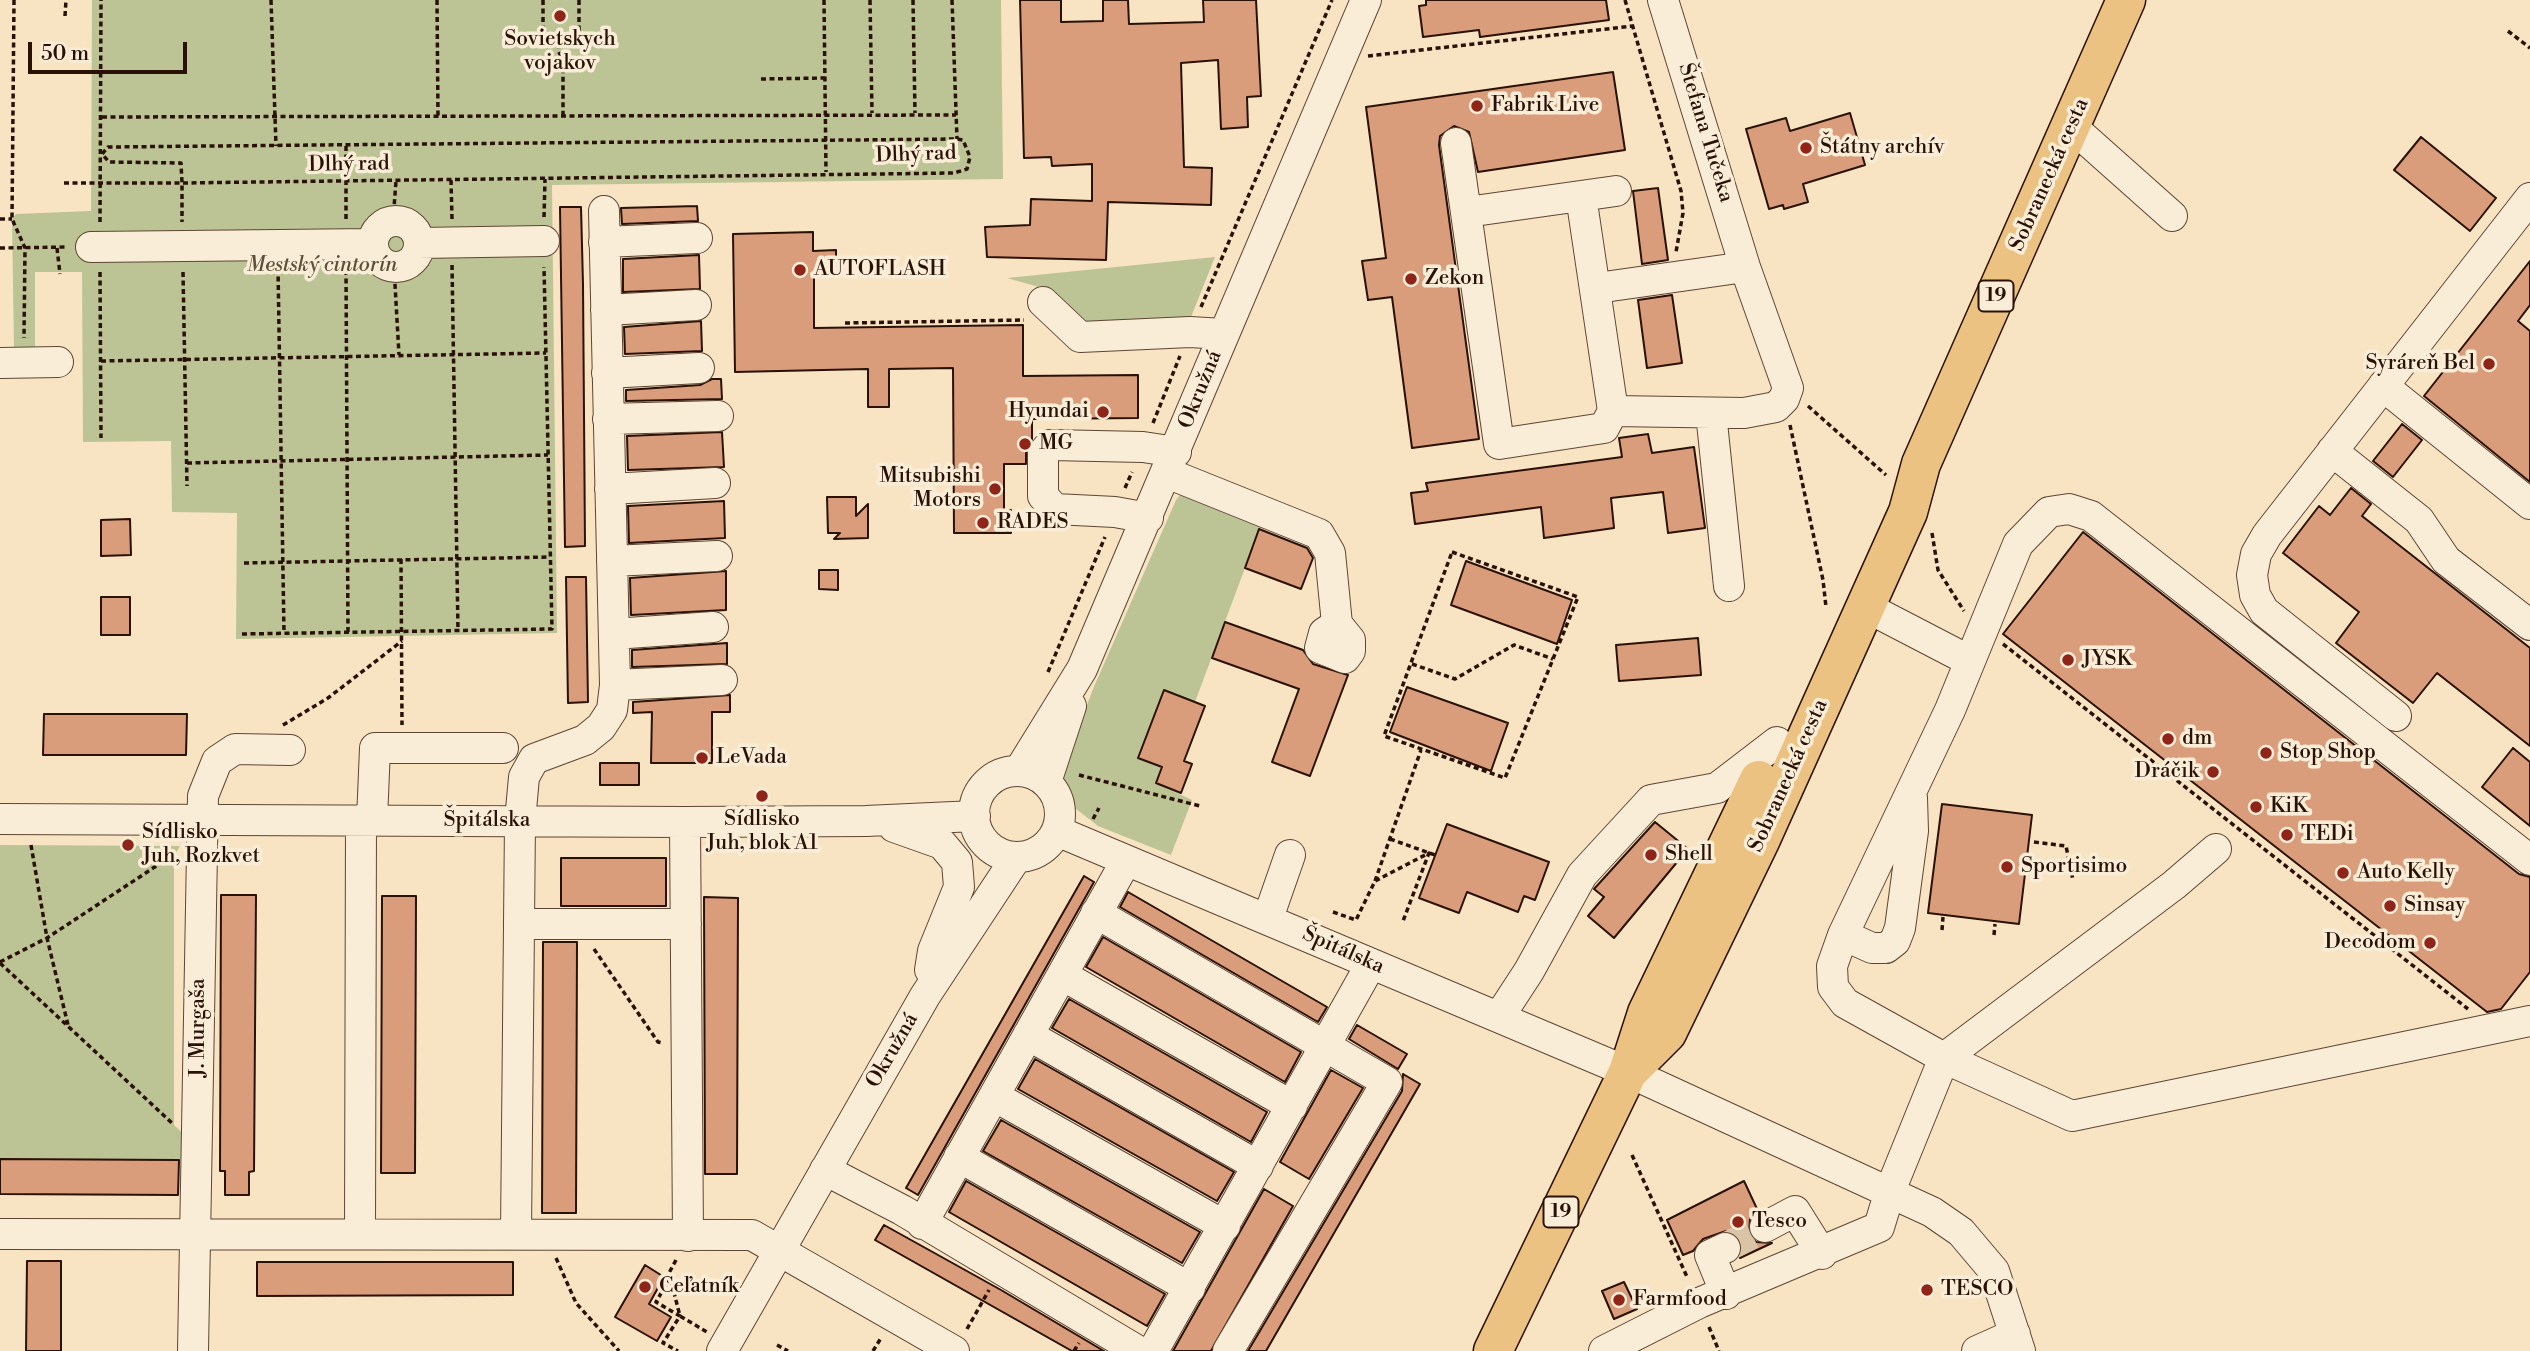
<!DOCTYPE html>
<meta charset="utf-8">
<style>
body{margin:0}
#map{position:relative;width:2530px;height:1351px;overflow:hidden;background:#f8e3c3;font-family:"Libre Bodoni",serif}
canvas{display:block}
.scale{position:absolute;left:28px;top:42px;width:159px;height:32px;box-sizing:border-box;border:4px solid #2a1105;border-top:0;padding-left:9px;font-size:21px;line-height:24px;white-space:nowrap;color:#2a1105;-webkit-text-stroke:5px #faedd8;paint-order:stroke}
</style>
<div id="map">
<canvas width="2530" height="1351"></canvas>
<div class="scale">50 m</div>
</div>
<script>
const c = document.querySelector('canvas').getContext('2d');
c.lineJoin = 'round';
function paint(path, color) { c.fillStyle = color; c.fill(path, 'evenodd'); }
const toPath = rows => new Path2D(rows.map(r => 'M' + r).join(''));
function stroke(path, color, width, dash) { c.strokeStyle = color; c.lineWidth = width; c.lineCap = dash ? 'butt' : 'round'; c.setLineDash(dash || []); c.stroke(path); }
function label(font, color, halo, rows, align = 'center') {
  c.font = font + ' "Libre Bodoni",serif'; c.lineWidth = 7; c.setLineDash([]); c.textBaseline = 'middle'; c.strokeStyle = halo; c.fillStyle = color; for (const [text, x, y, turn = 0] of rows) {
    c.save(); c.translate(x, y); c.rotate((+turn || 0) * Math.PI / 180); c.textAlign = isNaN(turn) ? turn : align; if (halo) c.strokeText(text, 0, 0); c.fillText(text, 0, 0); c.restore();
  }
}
const green = toPath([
 [92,0,1001,0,1003,179,552,185,557,633,236,639,237,513,172,512,171,441,83,442,82,272,35,272,35,349,14,349,12,219,16,214,91,211],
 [1215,257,1189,322,1082,322,1073,316,1063,300,1046,289,1007,278],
 [1183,491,1261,525,1195,702,1164,690,1138,758,1162,767,1156,783,1192,800,1171,855,1098,826,1071,805,1061,774,1093,689,1176,500],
 [0,845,180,846,174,857,174,1125,198,1147,180,1160,0,1159]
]);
const building = toPath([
 [1020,0,1061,0,1061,22,1103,21,1103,0,1128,0,1129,24,1204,22,1203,0,1256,0,1261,96,1247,97,1248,127,1221,129,1218,60,1181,63,1184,167,1212,168,1211,205,1108,202,1106,260,987,257,985,227,1030,225,1031,199,1092,201,1092,164,1052,166,1051,157,1024,158,1020,0],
 [1426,0,1606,0,1609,20,1480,37,1479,30,1423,37,1419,6,1426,5,1426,0],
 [1613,72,1625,150,1478,172,1469,132,1454,126,1440,136,1439,145,1479,439,1412,448,1392,297,1368,300,1362,261,1386,258,1366,107,1613,72],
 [1850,113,1865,165,1803,184,1808,202,1784,209,1783,205,1769,209,1746,129,1786,118,1790,131,1850,113],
 [2421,137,2496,198,2470,231,2394,170,2421,137],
 [1658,188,1668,260,1642,264,1633,191,1658,188],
 [697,206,698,221,622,224,621,208,697,206],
 [560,207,581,207,583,284,585,546,565,547,560,207],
 [813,232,813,251,836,250,836,274,814,274,814,328,1023,325,1023,376,1138,375,1138,418,1032,419,1032,439,1026,452,1026,464,1004,464,1004,510,1011,510,1011,533,954,533,953,368,889,369,889,407,868,407,868,369,735,372,733,234,813,232],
 [699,255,700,289,623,292,623,259,699,255],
 [2530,261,2530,305,2518,321,2530,331,2530,482,2424,396,2530,261],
 [1672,295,1682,363,1647,368,1638,300,1672,295],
 [701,321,702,351,625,354,624,327,701,321],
 [712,379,721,379,722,399,626,401,626,390,700,385,712,379],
 [2402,424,2422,440,2393,477,2373,461,2402,424],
 [722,432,724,467,628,470,627,436,722,432],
 [1648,434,1652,453,1694,447,1705,528,1668,533,1663,492,1611,498,1614,528,1544,538,1541,507,1415,524,1411,493,1428,491,1426,483,1622,457,1619,438,1648,434],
 [2351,488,2371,504,2362,516,2530,648,2530,746,2437,673,2413,703,2336,643,2359,612,2283,553,2319,506,2330,515,2351,488],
 [827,497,856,497,856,516,868,504,868,538,834,539,840,533,828,533,827,497],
 [724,501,725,538,629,543,628,506,724,501],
 [130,519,131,555,101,556,101,520,130,519],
 [1259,529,1307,548,1313,558,1301,589,1245,568,1259,529],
 [2083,532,2519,874,2530,877,2530,972,2501,1009,2487,1012,2003,634,2083,532],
 [1466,561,1572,600,1557,644,1451,605,1466,561],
 [819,570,838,570,838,590,819,589,819,570],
 [726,571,726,610,631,615,630,578,726,571],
 [566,577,586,577,588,702,568,703,566,577],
 [101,597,130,597,130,635,101,635,101,597],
 [1225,622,1303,650,1313,664,1348,675,1310,776,1272,762,1299,689,1212,658,1225,622],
 [1698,638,1701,675,1619,681,1616,645,1698,638],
 [727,643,727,664,632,667,632,650,727,643],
 [1407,687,1508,723,1491,771,1390,732,1407,687],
 [1164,690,1205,706,1184,761,1192,764,1181,793,1156,783,1162,767,1138,758,1164,690],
 [730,695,730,712,712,712,712,763,651,763,652,712,633,713,633,702,730,695],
 [44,714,187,714,186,755,43,755,44,714],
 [2513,748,2530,762,2530,826,2482,787,2513,748],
 [600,763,639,763,639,785,600,785,600,763],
 [1942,804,2032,815,2019,924,1928,913,1942,804],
 [1655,822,1688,849,1614,938,1588,916,1604,897,1594,889,1655,822],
 [1447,824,1549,862,1535,900,1524,896,1518,912,1467,892,1459,913,1419,898,1447,824],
 [561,858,666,858,666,906,561,906,561,858],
 [1084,876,1094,882,918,1195,906,1188,1084,876],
 [1128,892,1327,1007,1318,1022,1120,907,1128,892],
 [221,895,256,895,254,1171,249,1172,249,1195,225,1195,225,1171,220,1171,221,895],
 [382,896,416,896,415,1173,381,1173,382,896],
 [704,897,738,898,737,1174,705,1174,704,897],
 [1103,937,1301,1052,1285,1082,1086,967,1103,937],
 [543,942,577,942,576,1213,542,1213,543,942],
 [1069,999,1267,1112,1251,1142,1052,1028,1069,999],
 [1357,1025,1407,1054,1398,1069,1349,1039,1357,1025],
 [1035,1059,1234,1172,1217,1201,1018,1089,1035,1059],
 [1331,1070,1363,1088,1309,1179,1280,1162,1331,1070],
 [1403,1074,1420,1084,1266,1351,1248,1351,1402,1091,1403,1074],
 [1001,1120,1200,1232,1182,1263,983,1151,1001,1120],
 [0,1159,179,1160,178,1195,0,1194,0,1159],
 [966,1181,1165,1294,1147,1326,949,1212,966,1181],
 [1744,1181,1758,1211,1750,1218,1749,1235,1756,1242,1772,1243,1740,1258,1740,1240,1726,1231,1703,1239,1693,1251,1683,1255,1667,1220,1744,1181],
 [1264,1189,1293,1206,1211,1351,1173,1351,1264,1189],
 [884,1225,1001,1290,1104,1351,1072,1351,875,1240,884,1225],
 [27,1261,61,1261,61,1351,26,1351,27,1261],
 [257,1262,513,1262,513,1295,257,1296,257,1262],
 [645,1265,664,1277,649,1304,671,1317,657,1341,615,1317,645,1265],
 [1624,1282,1637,1309,1614,1319,1602,1291,1624,1282]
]);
const minorTunnel = toPath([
 [1725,1248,1765,1227]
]);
const path = toPath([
 [14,0,12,219,25,248,24,338],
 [271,0,276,146],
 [437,0,438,116],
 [543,0,543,35,579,36,579,0],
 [824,0,826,172],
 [870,0,872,113],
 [913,0,915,113],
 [952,0,957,139],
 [1625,0,1681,191,1683,213,1676,252],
 [65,16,66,0],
 [2508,31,2530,48],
 [559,35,559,52,563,62,563,115],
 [1368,56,1633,26],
 [761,79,825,78],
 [102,117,956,115],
 [346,146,346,221],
 [451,180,452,219],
 [64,183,182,183,954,173,967,169,970,157,963,140,957,139,108,147,102,154,109,162,181,163,182,183,182,222],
 [544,217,545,179],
 [0,219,12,219],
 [393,221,396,181],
 [100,222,101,0],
 [0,248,68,247],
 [57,248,60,274],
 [452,265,458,631],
 [394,267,399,355],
 [278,268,284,633],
 [346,270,348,632],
 [100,272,101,438],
 [183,272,187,486],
 [1201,307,1332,0],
 [845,323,1024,320],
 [101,361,546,353],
 [1808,406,1886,475],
 [1153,423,1180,356],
 [1790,425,1823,580,1826,607],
 [187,463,548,455],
 [1125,488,1132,472],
 [1932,533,1938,570,1964,611],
 [1452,552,1578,597,1505,778,1384,736,1452,552],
 [401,559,402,725],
 [244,563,550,557],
 [242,634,552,629,544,267],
 [2003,644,2468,1009],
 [1412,664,1455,679,1514,645,1553,659],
 [1048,672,1105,537],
 [283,725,328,698,402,641],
 [1079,775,1200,806],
 [1093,819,1099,808],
 [1390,839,1435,855],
 [2034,842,2066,846,2073,880],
 [31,845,47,938,68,1025],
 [1375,881,1421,750],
 [1333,912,1356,920,1375,881,1429,853,1403,921],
 [1942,930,1943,917],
 [1994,935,1995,924],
 [594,949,658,1042,663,1043],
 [0,962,47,938,176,853],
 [0,963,173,1124],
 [1632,1155,1688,1279],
 [556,1258,576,1303,619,1351],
 [676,1260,669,1273,680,1316,707,1332],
 [670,1278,656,1302,680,1316,663,1343,678,1351],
 [1709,1327,1719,1351],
 [967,1329,989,1290],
 [777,1345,788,1351],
 [873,1351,881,1338],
 [1074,1351,1079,1343]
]);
const minor = toPath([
 [2072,127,2172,216],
 [1456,143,1499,444,1604,428,1613,411,1744,413,1776,407,1784,399,1788,388,1745,267,1663,0],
 [1581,196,1613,411],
 [1467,212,1616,191],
 '373 244a23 23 0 1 1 46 0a23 23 0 1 1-46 0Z',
 [604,242,697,238],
 [419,243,544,241],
 [91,247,373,244],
 [1597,288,1745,267],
 [1043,302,1080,337,1190,332,1224,334],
 [606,310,696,305],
 [0,363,58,362],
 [607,373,699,368],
 [2383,386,2530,504],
 [1711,413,1729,586],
 [608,419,718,416],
 [2332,451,2419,520,2446,560,2530,625],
 [1167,473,1319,534,1330,553,1337,624,1350,640,1350,651,1345,658,1320,648,1324,633,1337,624],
 [610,489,715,483],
 [1148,518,1115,512,1055,509,1043,496,1043,453,1050,445,1143,447,1176,452],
 [612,561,717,556],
 [1866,607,1970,661],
 [614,634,713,627],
 [615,685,722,680],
 [2396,716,2264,611,2255,595,2252,575,2256,554,2267,535,2530,198],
 [1019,771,1082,669,1366,0],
 '974 814a43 43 0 1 1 86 0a43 43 0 1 1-86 0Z',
 [1046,782,1071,706],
 [0,819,685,822,866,821,975,816],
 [372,820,375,748,503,748],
 [685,822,688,1236],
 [894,827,942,844,957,862,959,887,933,951,930,970],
 [1057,831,1628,1072,1932,1212,1961,1232,1994,1271,2020,1351],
 [2530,860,2091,516,2069,509,2049,512,2018,544,1950,710,1843,935,1832,966,1833,987,1845,1003,1944,1058,2072,1116,2530,1021],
 [1096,913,1387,1082,1228,1351],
 [1268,918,1290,855],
 [519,924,686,924],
 [1843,935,1872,948,1886,948,1895,941,1900,928,1913,831,1912,798],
 [1062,975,1292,1106],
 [1499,1017,1529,971,1582,875,1651,800,1717,788,1777,742],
 [1028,1035,1258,1166],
 [994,1096,1225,1226],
 [959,1157,1190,1288],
 [825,1170,902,1210,1138,1351],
 [922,1224,1126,861],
 [1765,1227,1795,1211,1822,1254],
 [516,1233,520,821,524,777,534,759,585,740,601,727,612,710,615,685,604,211],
 [0,1234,752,1235,954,1351],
 [360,1234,361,820],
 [1725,1248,1710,1255,1726,1294],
 [193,1351,203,796,217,761,235,749,290,750],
 [722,1351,925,996,1016,858],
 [1153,1351,1371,964],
 [1604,1351,1699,1303,1879,1227,1890,1191,1944,1058,2174,885,2216,849],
 [1977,1351,2015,1334]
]);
const major = toPath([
 [1628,1072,1667,1033,1760,841,1908,512,1921,464,2126,0],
 [1493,1351,1628,1072,1647,1013,1759,780]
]);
const markers = [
 [560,16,7,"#8f2418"],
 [1477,106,7,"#8f2418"],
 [1806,148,7,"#8f2418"],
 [800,270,7,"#8f2418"],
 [1411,279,7,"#8f2418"],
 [2489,364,7,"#8f2418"],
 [1103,412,7,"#8f2418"],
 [1025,444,7,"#8f2418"],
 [995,489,7,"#8f2418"],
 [983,523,7,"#8f2418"],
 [2068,660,7,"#8f2418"],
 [2168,739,7,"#8f2418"],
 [2266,753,7,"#8f2418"],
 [702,758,7,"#8f2418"],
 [2213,772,7,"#8f2418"],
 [762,796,7,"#8f2418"],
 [2256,807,7,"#8f2418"],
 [2287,835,7,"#8f2418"],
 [128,845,7,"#8f2418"],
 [1651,855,7,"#8f2418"],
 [2007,867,7,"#8f2418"],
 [2343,873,7,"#8f2418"],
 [2390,906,7,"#8f2418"],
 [2430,943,7,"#8f2418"],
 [1738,1222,7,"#8f2418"],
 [645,1287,7,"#8f2418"],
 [1927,1290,7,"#8f2418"],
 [1619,1300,7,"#8f2418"]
];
const shields = [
 [1996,296,35],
 [1561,1212,35]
];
const shieldNames = [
 ["19",1996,296],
 ["19",1561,1212]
];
const poiNames = [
 ["Sovietskych",560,40,"center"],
 ["vojakov",560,64,"center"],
 ["Fabrik Live",1491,106],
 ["Štátny archív",1820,148],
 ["AUTOFLASH",814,270],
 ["Zekon",1425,279],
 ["Syráreň Bel",2475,364,"right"],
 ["Hyundai",1089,412,"right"],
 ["MG",1039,444],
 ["Mitsubishi",981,477,"right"],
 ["Motors",981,501,"right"],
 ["RADES",997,523],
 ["JYSK",2082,660],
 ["dm",2182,739],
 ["Stop Shop",2280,753],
 ["LeVada",716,758],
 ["Dráčik",2199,772,"right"],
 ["KiK",2270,807],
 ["Sídlisko",762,820,"center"],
 ["Juh, blok A1",762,844,"center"],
 ["Sídlisko",142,833],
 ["Juh, Rozkvet",142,857],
 ["TEDi",2301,835],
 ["Shell",1665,855],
 ["Sportisimo",2021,867],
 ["Auto Kelly",2357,873],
 ["Sinsay",2404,906],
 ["Decodom",2416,943,"right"],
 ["Tesco",1752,1222],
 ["Ceľatník",659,1287],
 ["TESCO",1941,1290],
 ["Farmfood",1633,1300]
];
const streetNames = [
 ["Štefana Tučeka",1705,133,73],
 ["Dlhý rad",916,155,-2],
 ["Dlhý rad",349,165,-1],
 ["Sobranecká cesta",2050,175,-66],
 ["Okružná",1201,390,-68],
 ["Sobranecká cesta",1789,776,-66],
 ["Špitálska",487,821],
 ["Špitálska",1343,951,24],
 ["J. Murgaša",199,1028,-90],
 ["Okružná",893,1051,-60]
];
const parkNames = [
 ["Mestský cintorín",322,266]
];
paint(green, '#bcc495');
paint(building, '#da9d7b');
stroke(building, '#2a1105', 2);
stroke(minorTunnel, '#d9c4a6', 30, [30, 15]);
stroke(minor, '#5e4634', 32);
stroke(major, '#2a1105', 41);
stroke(path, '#2a1105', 3.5, [5, 3.5]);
stroke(minor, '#faedd8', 30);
stroke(major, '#ecc282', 38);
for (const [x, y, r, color] of markers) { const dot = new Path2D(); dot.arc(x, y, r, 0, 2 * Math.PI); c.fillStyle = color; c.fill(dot); stroke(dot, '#faedd8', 2.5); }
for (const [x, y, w] of shields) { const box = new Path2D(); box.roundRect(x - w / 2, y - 15.5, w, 31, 5); c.fillStyle = '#faedd8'; c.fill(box); stroke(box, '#2a1105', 2); }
label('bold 19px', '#2a1105', null, shieldNames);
label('21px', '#2a1105', '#faedd8', poiNames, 'left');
label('21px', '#2a1105', '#faedd8', streetNames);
label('italic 21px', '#5d5037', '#faedd8', parkNames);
</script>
